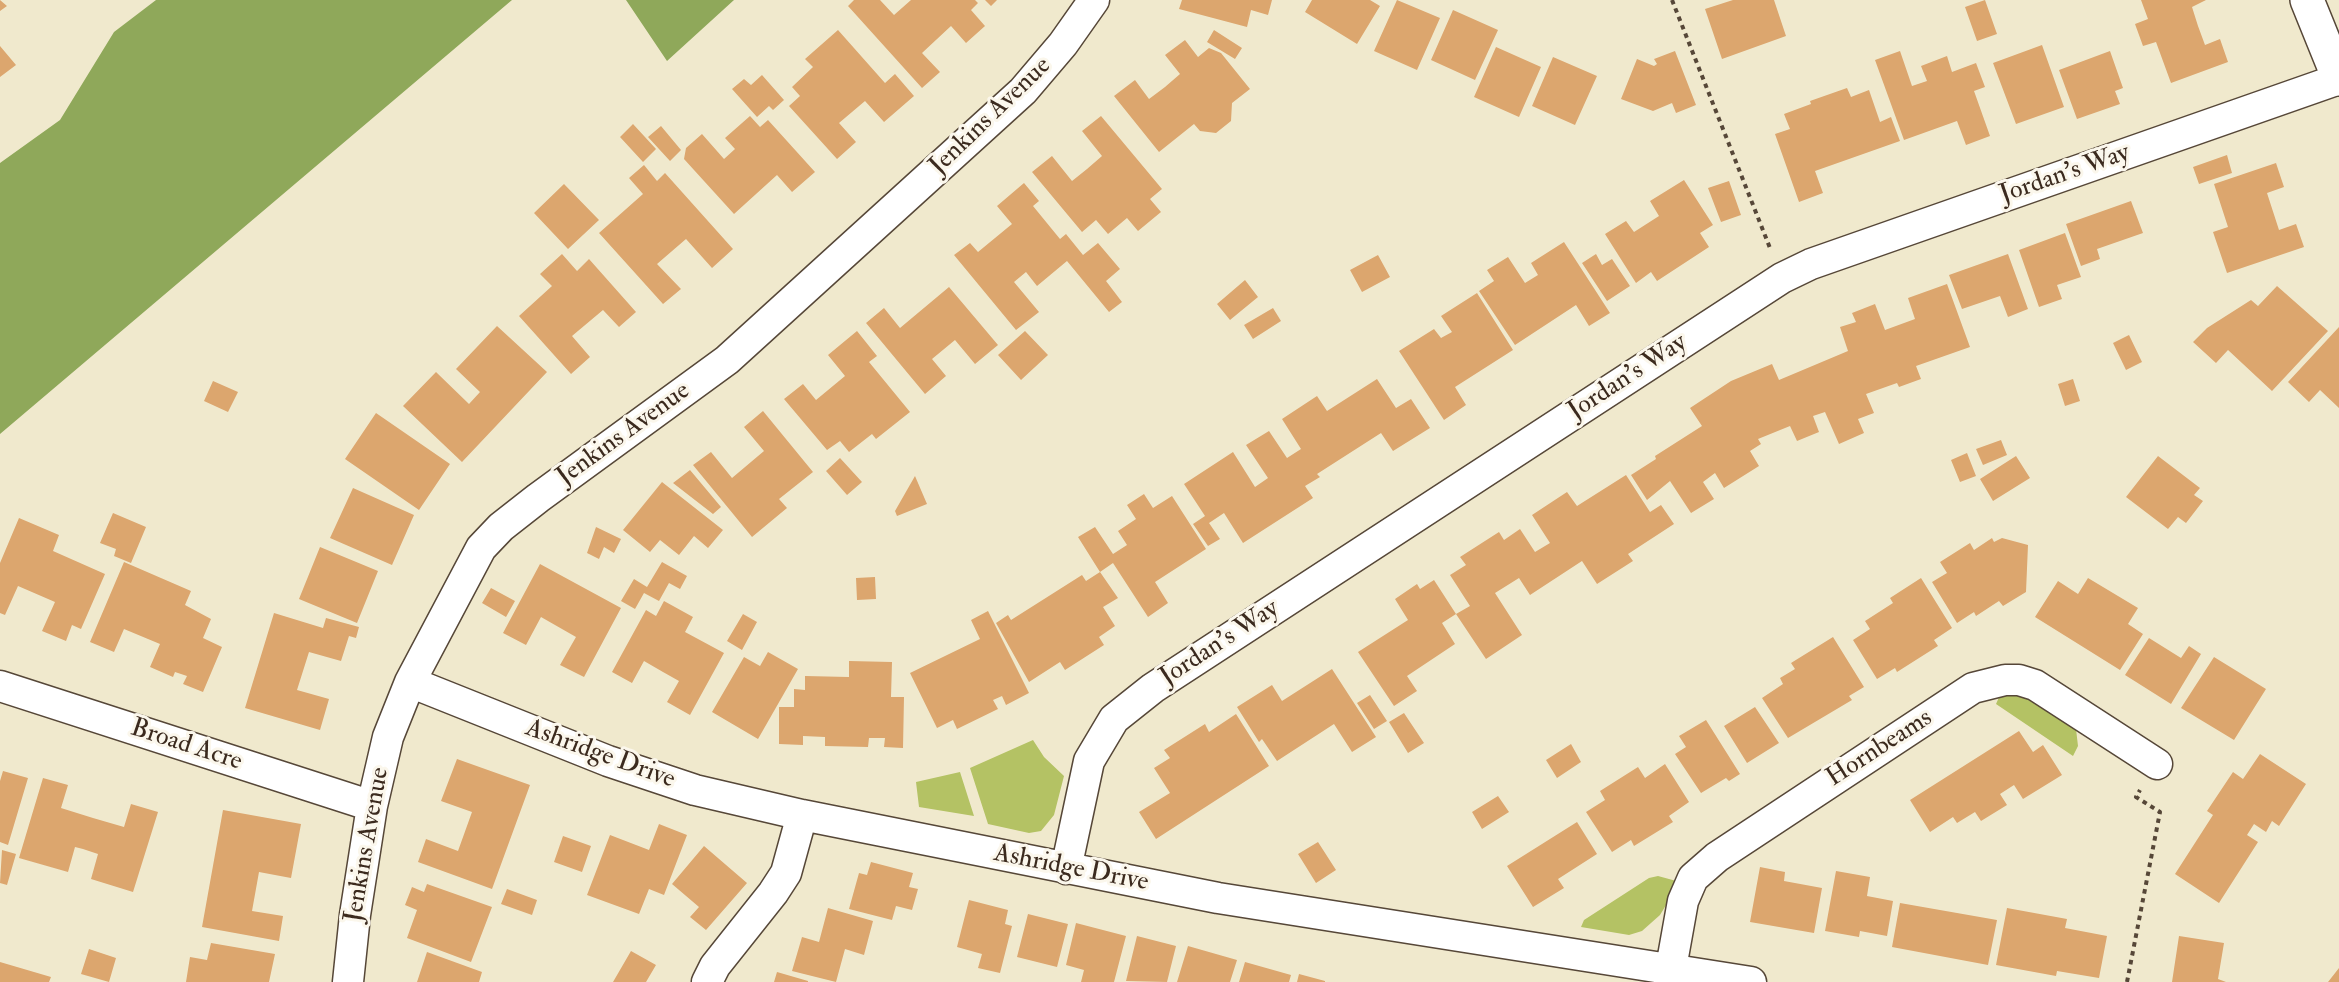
<!DOCTYPE html>
<style>
body{margin:0}
canvas{display:block;background:#f0e9cd}
</style>
<canvas width="2339" height="982"></canvas>
<script>
const c = document.querySelector('canvas').getContext('2d');
c.lineJoin = 'round';
function paint(path, color) { c.fillStyle = color; c.fill(path, 'evenodd'); }
const toPath = rows => new Path2D(rows.map(r => 'M' + r).join(''));
function stroke(path, color, width, dash) { c.strokeStyle = color; c.lineWidth = width; c.lineCap = dash ? 'butt' : 'round'; c.setLineDash(dash || []); c.stroke(path); }
function label(font, color, halo, rows, align = 'center') {
  c.font = font + ' "IM FELL Double Pica",serif'; c.lineWidth = 6; c.setLineDash([]); c.textBaseline = 'middle'; c.strokeStyle = halo; c.fillStyle = color; for (const [text, x, y, turn = 0] of rows) {
    c.save(); c.translate(x, y); c.rotate((+turn || 0) * Math.PI / 180); c.textAlign = isNaN(turn) ? turn : align; if (halo) c.strokeText(text, 0, 0); c.fillText(text, 0, 0); c.restore();
  }
}
const green = toPath([
 [2007,693,2028,697,2076,729,2078,746,2073,756,1996,704,2000,695],
 [1033,740,1044,757,1064,776,1054,815,1041,831,1029,833,988,824,970,768],
 [960,772,974,816,919,807,916,782],
 [1658,876,1680,882,1660,915,1642,931,1629,935,1581,927,1584,920,1649,878]
]);
const forest = toPath([
 [156,0,512,0,0,434,0,163,60,120,114,32],
 [626,0,734,0,667,61]
]);
const building = toPath([
 [0,0,7,6,0,11],
 [854,0,880,0,894,15,911,0,975,0,978,3,971,10,985,26,966,43,951,26,922,53,940,72,922,88,848,6],
 [985,0,997,0,991,6],
 [1182,0,1272,0,1268,15,1251,10,1247,27,1179,9],
 [1312,0,1370,0,1380,6,1357,44,1305,12],
 [1397,0,1440,18,1417,70,1374,51],
 [1733,0,1774,0,1786,36,1722,59,1705,9],
 [1985,0,1997,34,1977,41,1965,7],
 [2141,0,2206,0,2192,7,2198,26,2205,45,2220,39,2228,62,2171,83,2156,42,2143,46,2135,24,2148,19],
 [1453,10,1498,30,1475,80,1431,60],
 [838,30,885,83,895,74,914,96,884,122,865,101,839,123,856,142,837,159,789,106,800,96,792,87,813,67,805,59],
 [1214,30,1242,48,1235,59,1207,42],
 [1185,40,1198,57,1209,48,1221,53,1250,89,1232,103,1231,121,1216,133,1200,131,1194,124,1159,152,1114,96,1135,80,1149,99,1165,87,1180,74,1165,55],
 [2042,45,2064,107,2016,124,1993,63],
 [0,46,16,65,0,77],
 [1496,47,1541,67,1519,117,1474,97],
 [1675,51,1696,105,1676,113,1672,103,1653,111,1621,99,1637,59,1654,66,1657,64,1654,59],
 [1900,51,1912,86,1927,81,1921,66,1947,56,1952,72,1976,63,1985,87,1974,91,1990,136,1966,145,1957,121,1904,140,1875,60],
 [2110,51,2123,88,2115,91,2120,104,2077,119,2059,70],
 [1553,57,1597,76,1575,125,1532,106],
 [762,75,784,100,773,110,769,106,757,117,732,89,744,79,751,85],
 [1847,88,1851,97,1869,90,1880,122,1891,117,1900,141,1815,171,1823,193,1799,202,1775,134,1790,129,1784,114,1811,104,1810,101],
 [750,116,760,127,768,120,815,172,792,192,777,175,734,214,684,159,686,148,702,134,724,159,735,149,725,138],
 [1101,116,1162,189,1150,199,1161,212,1138,231,1127,218,1108,234,1096,220,1082,232,1032,172,1052,156,1072,181,1087,169,1102,156,1082,131],
 [633,124,656,149,643,162,620,137],
 [661,126,681,150,670,161,648,137],
 [2227,155,2232,173,2199,184,2193,167],
 [2276,163,2284,187,2267,193,2279,230,2296,224,2304,247,2227,273,2213,232,2228,227,2214,184],
 [644,165,657,181,665,173,733,249,712,268,686,239,657,264,681,289,663,304,599,233,643,194,629,178],
 [1684,180,1713,225,1700,233,1709,247,1657,281,1651,272,1636,283,1605,234,1626,221,1634,232,1659,216,1650,201],
 [1729,181,1741,215,1721,222,1708,188],
 [1024,183,1039,201,1033,206,1060,239,1066,234,1083,255,1098,243,1120,269,1106,281,1122,302,1109,312,1067,261,1037,286,1026,272,1014,282,1039,312,1016,330,954,255,970,243,978,252,1012,224,997,206],
 [564,184,599,220,568,249,534,213],
 [2131,201,2143,233,2097,249,2100,259,2081,266,2066,224],
 [2065,233,2081,277,2057,285,2062,299,2039,307,2019,250],
 [1564,242,1610,313,1589,326,1576,305,1515,345,1479,291,1494,281,1487,270,1508,257,1525,283,1538,275,1531,263],
 [562,254,577,271,589,259,636,312,619,327,603,310,572,336,590,357,571,374,519,316,552,286,540,274],
 [1596,254,1602,265,1612,259,1630,286,1607,301,1582,263],
 [2008,254,2028,309,2008,317,2000,296,1962,309,1949,275],
 [1378,255,1390,277,1362,292,1350,270],
 [1245,280,1258,297,1230,320,1217,304],
 [1947,284,1970,347,1916,366,1921,379,1899,387,1897,383,1866,394,1874,413,1858,419,1864,433,1839,444,1825,412,1813,416,1819,432,1797,441,1790,426,1758,439,1761,444,1750,451,1759,466,1724,488,1715,473,1703,482,1714,499,1691,513,1670,481,1647,500,1631,475,1656,459,1655,456,1702,426,1690,408,1731,381,1772,364,1779,380,1848,351,1840,327,1856,322,1852,313,1875,304,1885,330,1915,319,1908,298],
 [2277,286,2328,331,2272,391,2228,350,2216,363,2193,342,2207,328,2251,300,2258,306],
 [949,287,998,345,975,364,955,340,932,359,946,376,925,394,866,323,884,308,900,328],
 [1477,293,1513,350,1455,387,1466,405,1444,420,1399,351,1434,329,1441,338,1452,332,1441,316],
 [1273,308,1281,321,1253,339,1244,325],
 [497,326,547,372,462,462,403,406,436,372,469,404,480,392,456,369],
 [2339,327,2339,408,2320,390,2309,402,2288,382],
 [857,331,877,356,869,362,910,412,876,439,872,434,849,452,840,441,827,450,784,399,803,384,816,400,845,376,828,355],
 [1025,331,1048,355,1021,380,998,355],
 [2129,335,2142,362,2126,370,2113,343],
 [1377,379,1396,408,1411,399,1430,428,1393,451,1381,433,1317,474,1320,477,1305,486,1313,498,1243,543,1224,513,1209,523,1220,539,1208,546,1193,524,1205,516,1184,484,1233,452,1255,487,1268,478,1246,445,1269,431,1287,458,1301,449,1282,419,1317,396,1327,411],
 [2073,379,2080,401,2065,406,2058,384],
 [213,381,238,392,228,412,204,401],
 [763,411,813,472,779,499,787,508,752,537,693,465,711,452,732,478,764,451,744,427],
 [376,413,450,464,419,510,345,459],
 [2001,440,2007,455,1983,465,1976,449],
 [1967,453,1976,476,1960,482,1951,460],
 [2016,456,2030,478,1993,501,1980,479],
 [2158,456,2200,488,2194,495,2203,501,2186,523,2178,517,2168,529,2126,497],
 [840,458,862,482,847,495,826,471],
 [690,470,721,507,713,514,673,483],
 [1626,475,1650,512,1661,505,1674,524,1628,554,1633,561,1597,584,1582,561,1530,595,1519,578,1495,593,1522,635,1486,659,1456,614,1470,606,1450,575,1466,565,1460,557,1499,532,1504,540,1520,529,1535,552,1550,543,1532,515,1567,492,1577,506],
 [915,476,927,504,897,516,895,511],
 [662,482,723,530,708,548,694,536,679,555,660,540,650,552,623,530],
 [353,488,414,515,392,565,330,538],
 [1144,494,1153,508,1172,496,1206,549,1155,582,1168,603,1148,617,1113,563,1100,572,1078,537,1095,527,1113,554,1127,545,1118,531,1136,519,1127,505],
 [113,513,146,527,131,563,114,556,116,549,100,543],
 [19,518,59,535,53,551,105,574,81,629,72,625,66,641,42,631,55,602,18,586,5,615,0,613,0,563],
 [596,527,621,539,614,553,604,547,599,559,587,553],
 [1992,538,1994,542,2002,538,2028,545,2026,592,2003,606,1999,601,1976,616,1974,612,1957,623,1932,582,1947,573,1940,562,1970,543,1974,550],
 [320,547,378,571,357,623,299,599],
 [124,562,191,591,185,605,211,619,203,638,222,647,203,692,183,684,187,676,175,672,173,677,150,667,160,644,124,629,114,652,90,642],
 [662,562,687,576,680,589,669,583,659,601,644,593,635,609,621,601,634,579,647,587],
 [540,564,621,608,584,677,560,665,576,637,541,617,526,645,503,633],
 [1100,572,1118,598,1103,607,1115,626,1099,637,1104,645,1065,670,1060,662,1029,682,996,623,1008,615,1011,620,1082,575,1086,581],
 [875,577,876,599,857,600,856,578],
 [1921,578,1952,628,1934,640,1938,646,1897,672,1895,668,1877,679,1853,640,1870,629,1865,621,1893,603,1890,598],
 [2088,578,2138,608,2128,624,2143,634,2120,670,2035,617,2058,581,2078,594],
 [1434,580,1456,614,1442,623,1455,644,1407,676,1417,691,1394,706,1358,652,1408,620,1395,599,1417,584,1420,589],
 [491,588,515,601,506,617,482,603],
 [664,601,693,617,685,632,724,653,690,715,667,702,679,681,663,672,644,661,632,683,612,672,646,610,656,616],
 [988,611,1029,693,1006,705,1002,696,993,700,998,709,957,729,953,720,937,728,910,673,980,639,971,620],
 [274,613,323,628,326,618,359,627,356,638,349,636,341,661,309,652,297,690,329,699,320,730,245,708],
 [743,614,757,622,742,650,727,641],
 [1833,637,1864,687,1849,696,1852,700,1788,738,1762,698,1783,684,1780,678,1795,669,1791,663],
 [2149,638,2181,658,2189,646,2201,654,2171,704,2125,675],
 [768,652,798,669,758,739,712,712,744,657,760,666],
 [2214,657,2266,689,2234,740,2181,708],
 [849,661,892,662,891,697,904,697,903,748,884,747,885,738,869,738,868,747,825,746,825,737,803,736,803,745,779,744,779,707,794,707,794,689,805,690,805,676,849,677],
 [1332,669,1376,737,1352,752,1334,724,1277,761,1262,739,1259,742,1237,707,1272,685,1282,701],
 [1370,695,1387,721,1374,729,1357,703],
 [1755,707,1779,743,1747,763,1724,726],
 [1404,713,1424,743,1408,753,1389,722],
 [1236,714,1269,766,1156,839,1139,812,1170,793,1154,768,1170,758,1164,750,1205,724,1209,732],
 [1706,720,1740,774,1729,781,1726,778,1701,793,1675,754,1686,747,1679,736],
 [2019,731,2033,752,2043,745,2062,775,2023,799,2014,785,2000,794,2007,805,1981,821,1975,812,1957,823,1953,817,1930,832,1910,800],
 [1571,744,1581,762,1557,778,1546,760],
 [2260,754,2306,784,2279,826,2272,821,2266,832,2254,824,2247,835,2258,842,2219,903,2175,874,2213,815,2207,811,2233,772,2243,779],
 [457,759,530,785,492,889,418,862,426,839,458,851,472,812,441,801],
 [1665,764,1689,802,1669,816,1673,822,1634,846,1631,840,1612,852,1586,812,1605,800,1600,791,1638,767,1645,778],
 [3,771,28,778,8,845,0,842,0,781],
 [43,778,68,785,61,808,93,818,124,827,131,804,158,812,133,892,91,879,98,854,83,849,75,847,68,872,19,858],
 [1498,796,1509,812,1482,829,1472,812],
 [223,810,301,824,291,878,259,872,252,911,283,916,279,941,202,927],
 [1577,822,1597,854,1558,879,1564,888,1533,907,1507,866],
 [659,824,687,835,664,895,649,889,639,914,587,895,610,835,649,850],
 [563,836,591,846,582,872,554,862],
 [1318,842,1336,870,1316,883,1298,854],
 [704,846,747,883,706,930,690,917,699,907,672,884],
 [2,850,16,854,7,885,0,883],
 [871,862,913,873,909,887,918,889,912,910,896,906,892,920,849,909,859,873,867,875],
 [1760,867,1785,872,1784,881,1822,888,1814,933,1750,922],
 [1836,871,1870,877,1867,896,1893,901,1887,936,1860,931,1859,937,1825,931],
 [427,884,492,907,471,962,407,938,417,910,405,905,412,887,424,892],
 [507,889,537,900,532,915,501,904],
 [969,900,1008,910,1005,924,1012,926,1000,973,978,968,982,954,957,947],
 [1900,903,1997,920,1988,965,1892,947],
 [828,908,873,921,864,955,845,949,836,982,792,971,802,937,819,942],
 [2007,908,2067,919,2065,928,2107,936,2099,978,2057,971,2056,976,1996,965],
 [1028,914,1068,924,1057,967,1017,957],
 [1076,923,1126,936,1114,982,1081,982,1084,970,1066,965],
 [1137,936,1176,946,1167,982,1126,981],
 [2179,936,2224,943,2218,979,2226,982,2172,982],
 [211,943,275,954,269,982,186,982,190,957,207,960],
 [1188,946,1237,960,1230,982,1177,982],
 [89,949,116,958,109,982,81,974],
 [631,951,656,965,646,982,613,982],
 [427,952,482,972,479,982,417,982],
 [0,962,51,977,49,982,0,982],
 [1245,962,1291,975,1289,982,1239,982],
 [2339,968,2339,982,2328,982],
 [777,972,808,981,808,982,774,982],
 [1299,974,1325,981,1325,982,1297,982]
]);
const path = toPath([
 [1672,0,1770,248],
 [2127,982,2160,812,2136,797,2140,790]
]);
const minor = toPath([
 [410,682,608,761,695,790,802,815,1218,898,1751,982],
 [0,686,372,806],
 [1066,869,1089,761,1114,719,1153,688,1782,278,1811,264,2339,79],
 [1671,968,1683,901,1693,878,1717,857,1973,688,2005,680,2019,680,2035,685,2157,764],
 [348,982,355,915,372,806,388,737,410,682,481,548,501,527,538,498,727,360,1023,91,1063,44,1094,0],
 [707,982,715,966,773,893,786,873,802,815]
]);
const tertiary = toPath([
 [2307,0,2339,79]
]);
const streetNames = [
 ["Jenkins Avenue",991,117,-44],
 ["Jordan's Way",2065,175,-19],
 ["Jordan's Way",1628,378,-33],
 ["Jenkins Avenue",624,435,-36],
 ["Jordan's Way",1220,644,-33],
 ["Broad Acre",186,746,18],
 ["Hornbeams",1880,749,-33],
 ["Ashridge Drive",600,755,20],
 ["Jenkins Avenue",368,845,-80],
 ["Ashridge Drive",1071,869,11]
];
paint(green, '#b4c264');
paint(forest, '#8fa85a');
paint(building, '#dca66e');
stroke(minor, '#564738', 33);
stroke(tertiary, '#564738', 36);
stroke(path, '#564738', 4, [4.5, 4.5]);
stroke(minor, '#fff', 30);
stroke(tertiary, '#fff', 33);
label('26px', '#3b2a1e', '#fbf7ec', streetNames);
</script>
